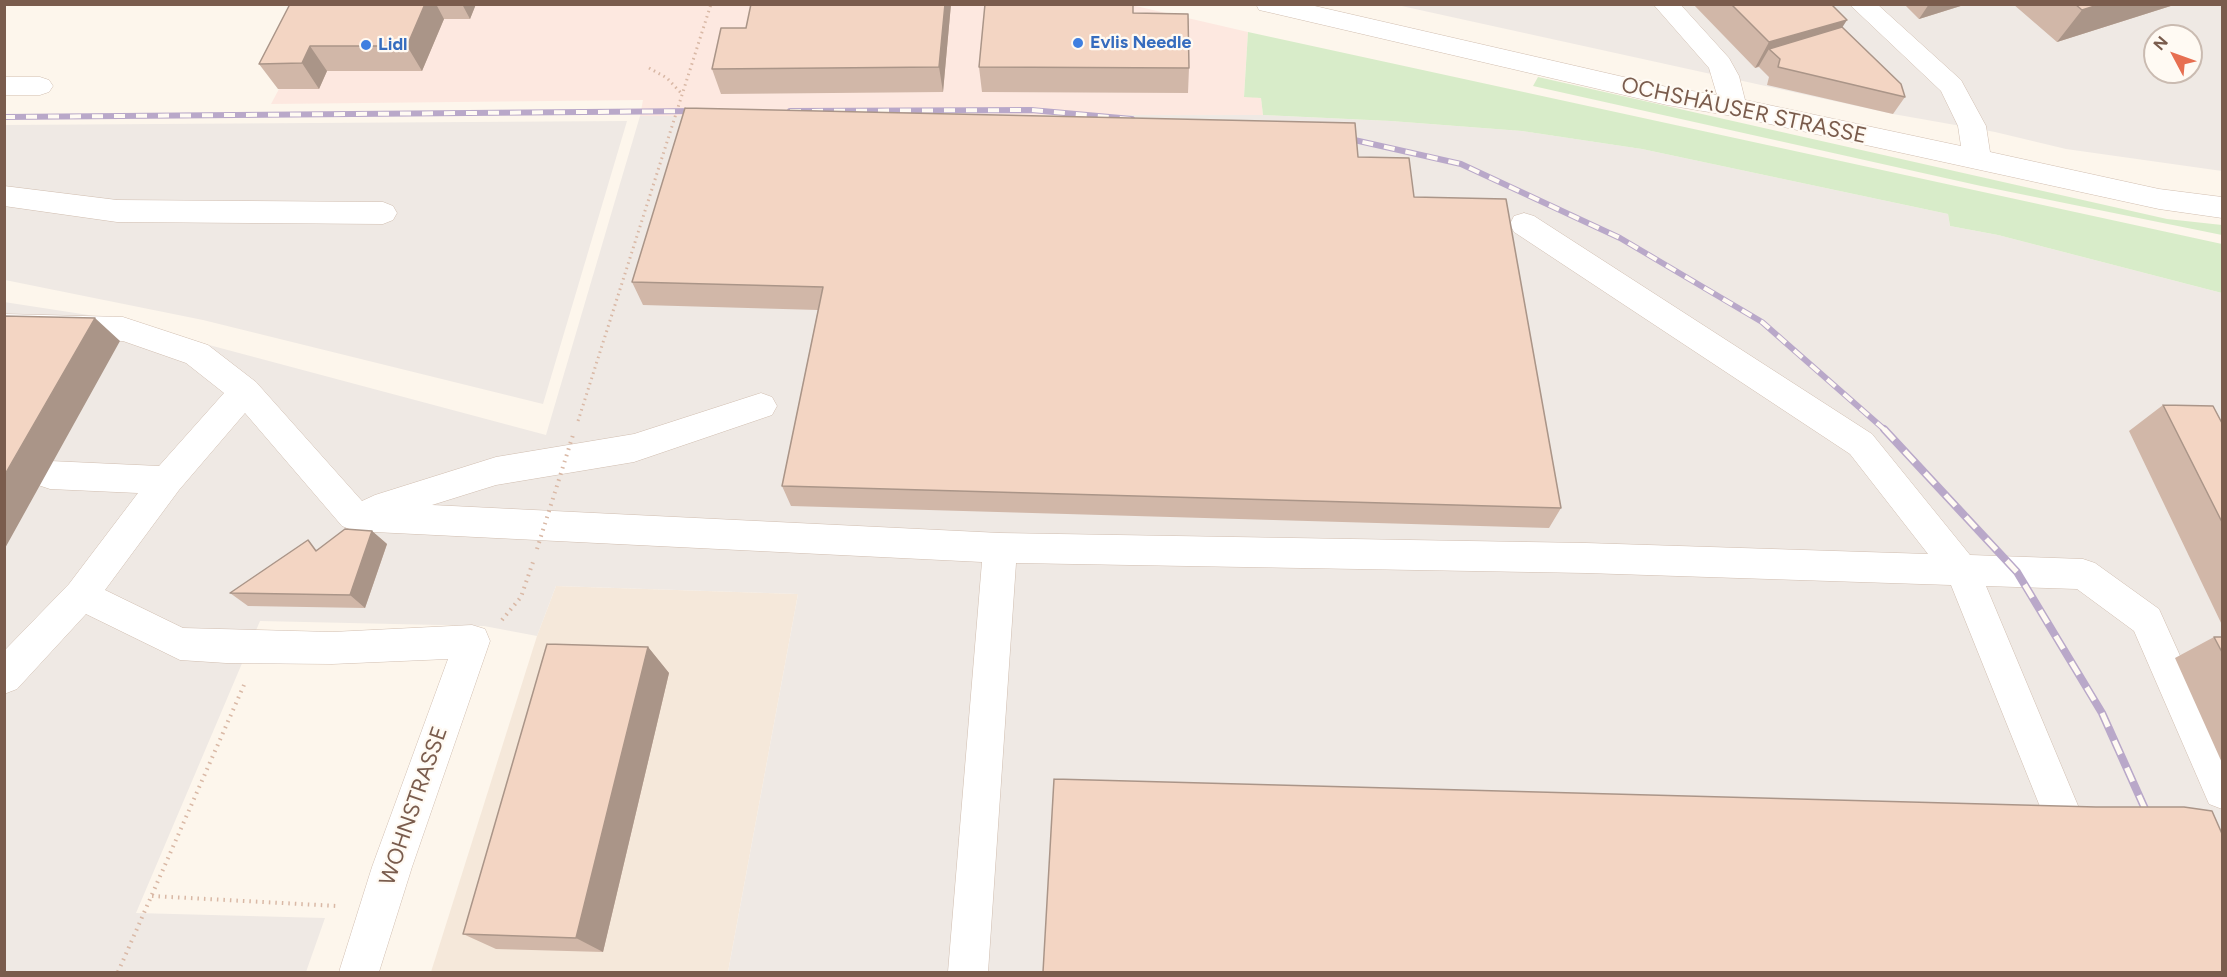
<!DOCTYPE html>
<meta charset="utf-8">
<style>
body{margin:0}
#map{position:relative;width:2227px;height:977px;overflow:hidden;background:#fdf6ec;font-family:Figtree,sans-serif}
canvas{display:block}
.frame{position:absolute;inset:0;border:6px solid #7a5c4d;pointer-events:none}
.north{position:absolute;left:2143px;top:24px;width:60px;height:60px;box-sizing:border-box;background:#fffaf3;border:2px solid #cabbb1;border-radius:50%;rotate:311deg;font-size:16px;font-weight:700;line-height:24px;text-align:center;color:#7a5c4d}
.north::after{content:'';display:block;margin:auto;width:21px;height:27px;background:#e76f51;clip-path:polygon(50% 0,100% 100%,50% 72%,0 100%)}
</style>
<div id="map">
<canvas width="2227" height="977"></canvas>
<div class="frame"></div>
<div class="north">N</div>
</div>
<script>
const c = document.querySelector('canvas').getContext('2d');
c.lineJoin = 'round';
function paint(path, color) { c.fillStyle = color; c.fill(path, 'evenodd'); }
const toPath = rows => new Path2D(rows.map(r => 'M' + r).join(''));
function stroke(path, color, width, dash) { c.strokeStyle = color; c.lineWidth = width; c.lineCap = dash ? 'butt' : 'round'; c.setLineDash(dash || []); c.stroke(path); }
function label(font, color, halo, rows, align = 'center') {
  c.font = font + ' Figtree,sans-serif'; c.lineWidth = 4.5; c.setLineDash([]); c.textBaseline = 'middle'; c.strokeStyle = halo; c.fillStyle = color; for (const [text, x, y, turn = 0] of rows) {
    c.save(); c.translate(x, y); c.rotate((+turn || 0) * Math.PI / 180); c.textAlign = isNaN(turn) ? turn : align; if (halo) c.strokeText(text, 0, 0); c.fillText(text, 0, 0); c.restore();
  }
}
const residential = toPath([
 [556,586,798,594,728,972,431,972,537,636]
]);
const commercial = toPath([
 [1127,4,1248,32,1244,96,1261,98,1263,115,640,116,643,100,271,104,324,5]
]);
const industrial = toPath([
 [1397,5,2222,5,2222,171,2066,149,1995,132,1893,114],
 [2155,36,2191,36,2191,72,2155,72],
 [1263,115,1391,121,1522,131,1642,149,1948,214,1950,226,1998,235,2222,293,2222,972,728,972,798,594,556,586,537,636,484,626,260,621,136,913,325,918,306,972,5,972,4,302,108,318,546,435,640,116],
 [627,121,543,404,203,320,5,280,4,125]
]);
const green = toPath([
 [1248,32,2222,244,2222,293,1998,235,1950,226,1948,214,1642,149,1522,131,1391,121,1263,115,1261,98,1244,97],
 [1538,77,2167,219,2222,225,2222,235,1981,186,1533,86]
]);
const pathFar1 = toPath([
 [649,68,667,78,681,93],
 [578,421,711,4]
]);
const path = toPath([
 [502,620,521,597,533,562],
 [152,896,337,906],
 [118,972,244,685]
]);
const minor = toPath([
 [1256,4,1306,4,1667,87,1717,95,1709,68,1653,4,1680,4,1729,58,1739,76,1745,100,1961,146,1958,126,1941,91,1849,4,1877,4,1961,80,1986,126,1990,152,2159,189,2222,197,2222,218,2159,209,1733,116,1667,105,1268,12,1259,10,1256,4],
 [4,77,40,77,49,80,53,86,49,92,40,95,4,95,4,77],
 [4,186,117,200,383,202,393,206,397,213,393,220,383,224,117,222,4,206,4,186],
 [1524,213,1534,216,1872,434,1970,555,2083,559,2095,563,2159,609,2222,749,2222,809,2209,804,2134,631,2077,589,1986,586,2084,820,2079,834,2065,839,2051,834,1951,585,1586,573,1016,563,988,972,948,972,982,562,354,531,342,526,245,413,179,490,105,590,183,628,332,632,472,625,485,629,490,641,412,867,379,972,339,972,372,867,448,659,332,664,226,663,180,660,86,614,17,689,4,694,4,651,69,584,138,493,50,489,38,485,34,475,38,465,50,461,159,466,224,393,186,363,123,341,4,338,4,314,123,317,208,345,256,382,362,501,375,495,496,457,634,434,761,393,772,397,777,406,772,415,634,462,496,485,432,505,1000,533,1586,543,1928,554,1850,454,1514,232,1510,224,1514,216,1524,213]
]);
const railFar1 = toPath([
 [790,111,1031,110,1132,119],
 [4,117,700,111],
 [1341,137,1461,164,1620,238,1762,322,1885,430]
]);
const rail = toPath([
 [1884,429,2017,572,2102,713,2150,820]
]);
const pathBridge = toPath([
 [537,549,573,435]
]);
const wall = toPath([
 [290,4,476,4,470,19,444,19,422,71,327,71,319,89,278,89,259,64],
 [751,4,951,4,943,92,721,94,712,69,746,28],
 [1693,4,1831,4,1842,27,1905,97,1893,114,1767,85,1769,77,1759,67,1755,68],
 [1904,4,1967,4,1919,19],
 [2013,4,2177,4,2057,42],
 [1133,13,1189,68,1188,93,982,92,979,67],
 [1358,157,1414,197,1561,508,1549,528,791,506,782,486,818,310,643,305,632,282],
 [2163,405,2223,425,2223,627,2129,431],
 [372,531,387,544,365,608,248,606,230,593,318,549],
 [2214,637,2223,637,2223,765,2175,658],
 [648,647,669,673,603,952,496,949,463,934]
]);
const shadedWall = toPath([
 [425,4,436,4,444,19,422,71,407,46],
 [462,4,476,4,470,19],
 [945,4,951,4,943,92,939,67],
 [1929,4,1967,4,1919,19],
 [2101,4,2177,4,2057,42,2082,10],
 [1847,20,1831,45,1779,61,1780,59,1769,49,1759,66,1755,68,1769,42],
 [310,46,327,71,319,89,302,63],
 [95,318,120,341,4,550,4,476],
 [372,531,387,544,365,608,350,595],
 [648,647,669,673,603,952,576,938]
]);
const building = toPath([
 [290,4,425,4,407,46,310,46,302,63,259,64,290,4],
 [751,4,945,4,939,67,712,69,721,28,746,28,751,4],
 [985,4,1133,4,1133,13,1188,14,1189,68,979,67,985,4],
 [1731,4,1831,4,1847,20,1769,42,1731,4],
 [2075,4,2101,4,2082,10,2075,4],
 [1842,27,1901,84,1905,97,1778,67,1780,59,1769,49,1842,27],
 [685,108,1355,123,1358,157,1409,158,1414,197,1506,199,1561,508,782,486,823,287,632,282,685,108],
 [4,316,95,318,4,476,4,316],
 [2163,405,2213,406,2223,425,2223,524,2163,405],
 [345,529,372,531,350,595,230,593,308,540,316,551,345,529],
 [2214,637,2223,637,2223,654,2214,637],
 [547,644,648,647,576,938,463,934,547,644],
 [1054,779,2096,807,2184,807,2212,811,2223,836,2223,972,1043,972,1054,779]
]);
const markers = [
 [1078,43,6,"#3f7fe0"],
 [366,45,6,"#3f7fe0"]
];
const farShopnames = [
 ["Evlis Needle",1090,43],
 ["Lidl",378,45]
];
const streetNames = [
 ["OCHSHÄUSER STRASSE",1744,111,12],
 ["WOHNSTRASSE",414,806,-71]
];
paint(residential, '#f5e8da');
paint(commercial, '#fde8e0');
paint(industrial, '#efe9e4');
paint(green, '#d8ecc9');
stroke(minor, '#d1beb0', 1);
stroke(pathFar1, '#d9b8a5', 3, [1.5, 4]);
stroke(path, '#d9b8a5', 4, [1.5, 5]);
paint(minor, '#fff');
stroke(railFar1, '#b9a8c9', 6);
stroke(rail, '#b9a8c9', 8);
stroke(railFar1, '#fffaf3', 4, [11]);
stroke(rail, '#fffaf3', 5, [15]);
stroke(pathBridge, '#d9b8a5', 4, [1.5, 5]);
paint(wall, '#d1b7a8');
paint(shadedWall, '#aa9588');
paint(building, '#f3d5c3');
stroke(building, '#aa9588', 1.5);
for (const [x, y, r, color] of markers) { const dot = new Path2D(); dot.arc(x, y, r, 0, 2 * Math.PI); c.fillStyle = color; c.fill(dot); stroke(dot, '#fffaf3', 2); }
label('bold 18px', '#366cbe', '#fffaf3', farShopnames, 'left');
label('22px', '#7a5c4d', '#fffaf3', streetNames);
</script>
